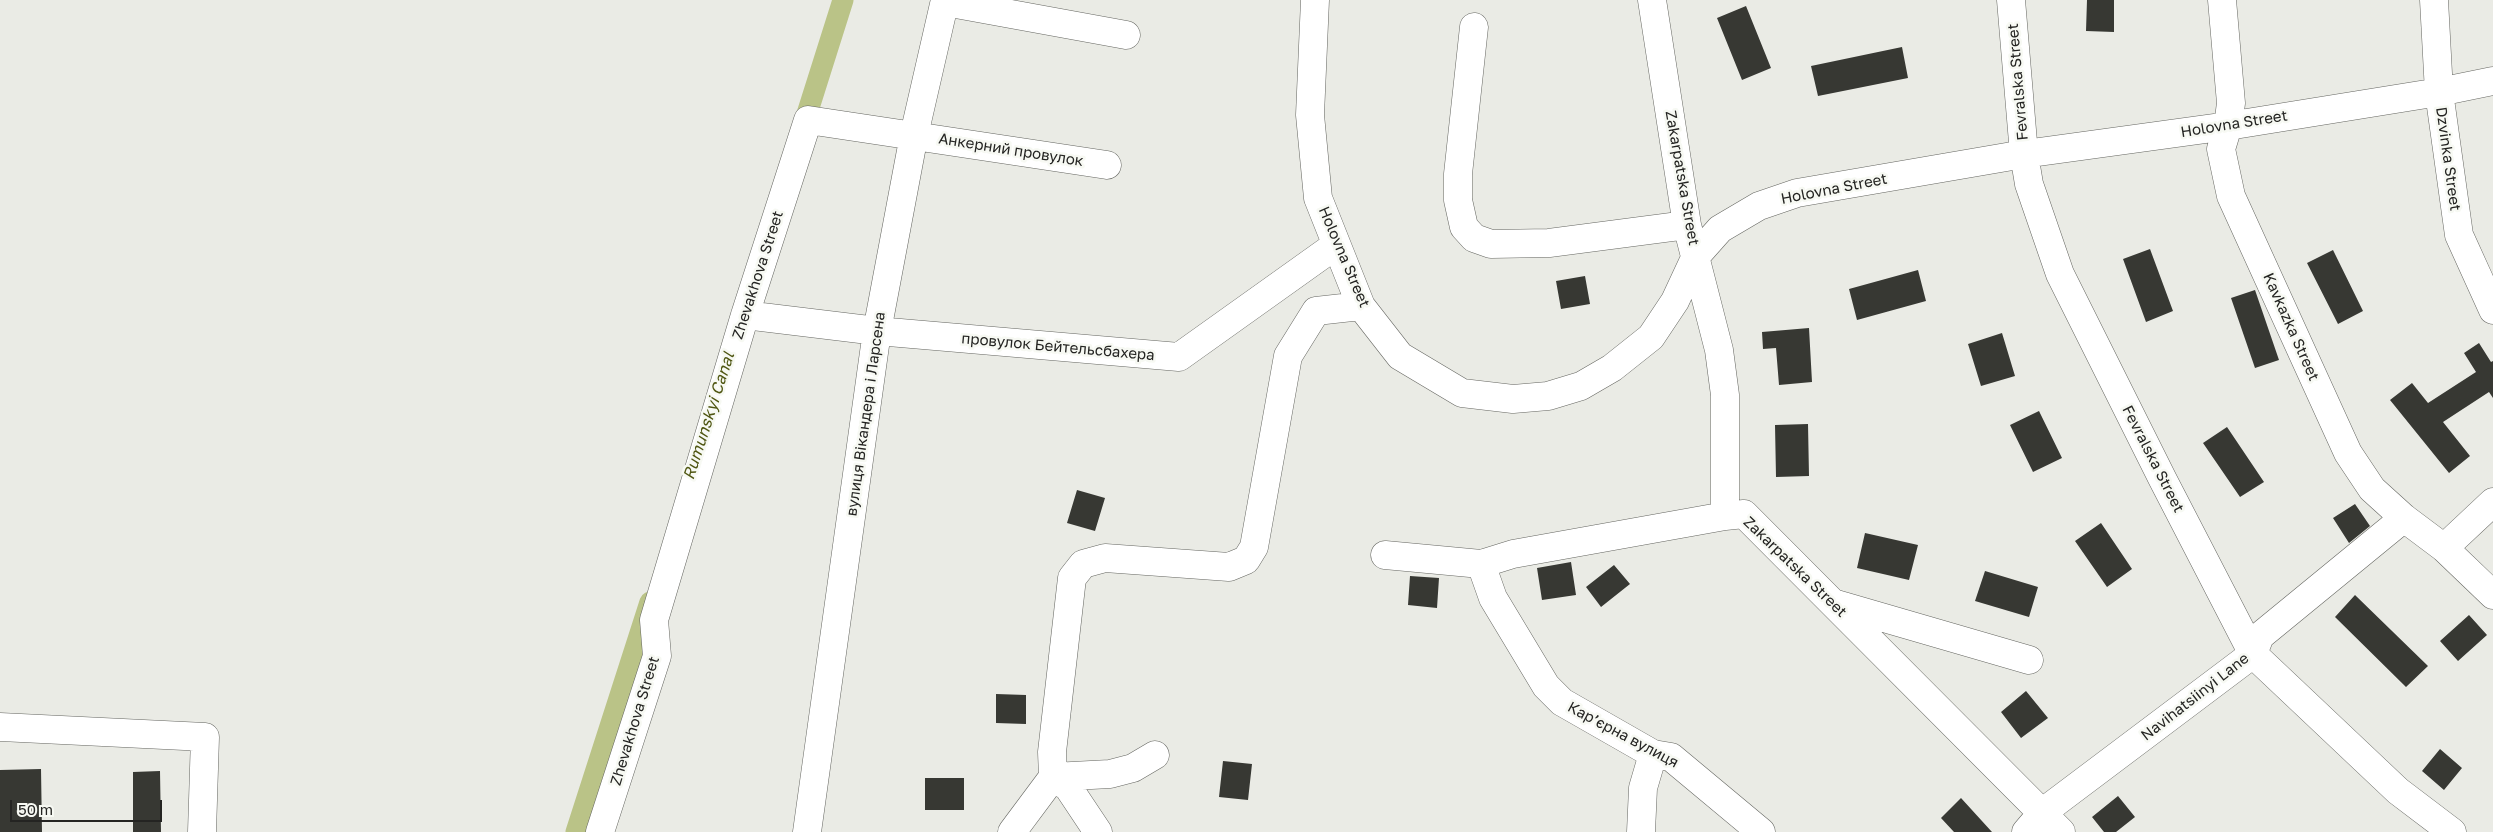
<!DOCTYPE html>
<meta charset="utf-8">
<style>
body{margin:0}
#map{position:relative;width:2493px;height:832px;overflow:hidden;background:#eaebe5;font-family:"Golos Text",sans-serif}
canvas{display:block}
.scale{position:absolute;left:10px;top:800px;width:152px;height:22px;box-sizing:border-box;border:2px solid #242422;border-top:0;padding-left:6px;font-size:15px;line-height:18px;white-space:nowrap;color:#242422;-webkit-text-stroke:4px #f7f9f3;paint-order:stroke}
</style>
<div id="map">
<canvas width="2493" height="832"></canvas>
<div class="scale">50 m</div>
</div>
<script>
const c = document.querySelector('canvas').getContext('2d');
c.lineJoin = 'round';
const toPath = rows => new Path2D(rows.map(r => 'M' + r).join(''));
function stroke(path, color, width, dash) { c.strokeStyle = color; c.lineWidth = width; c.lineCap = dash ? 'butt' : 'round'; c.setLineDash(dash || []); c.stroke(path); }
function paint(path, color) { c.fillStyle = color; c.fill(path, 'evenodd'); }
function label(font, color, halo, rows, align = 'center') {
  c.font = font + ' "Golos Text",sans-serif'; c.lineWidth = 5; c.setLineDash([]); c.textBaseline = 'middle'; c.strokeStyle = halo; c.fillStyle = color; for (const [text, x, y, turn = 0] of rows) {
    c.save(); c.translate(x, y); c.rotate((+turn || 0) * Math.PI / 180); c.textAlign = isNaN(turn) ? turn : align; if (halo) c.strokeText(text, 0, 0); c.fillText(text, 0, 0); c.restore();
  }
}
const canal = toPath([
 [801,133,843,0],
 [576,832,650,602]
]);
const building = toPath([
 [2087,0,2114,0,2114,32,2086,31],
 [1746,6,1771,68,1742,80,1717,18],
 [1902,47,1908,78,1818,96,1811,66],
 [2150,249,2173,311,2146,322,2123,259],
 [2333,250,2363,311,2338,324,2307,263],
 [1918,270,1926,301,1857,320,1849,289],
 [1585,276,1590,304,1561,309,1556,281],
 [2255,290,2279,360,2255,368,2231,298],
 [1809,328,1812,382,1779,385,1776,348,1763,349,1762,332],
 [2002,333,2015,376,1981,386,1968,344],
 [2479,343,2491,362,2493,361,2493,398,2489,392,2443,422,2470,456,2449,473,2390,400,2412,383,2428,403,2476,372,2464,353],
 [2039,411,2062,458,2033,472,2010,425],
 [1808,424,1809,476,1776,477,1775,425],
 [2227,427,2264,482,2240,497,2203,443],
 [1077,490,1105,498,1095,531,1067,523],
 [2355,504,2370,526,2349,543,2333,518],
 [2101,523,2132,569,2107,587,2075,541],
 [1865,533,1918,545,1909,580,1857,568],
 [1571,562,1576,595,1542,600,1537,568],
 [1614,565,1630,584,1601,607,1586,587],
 [1985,571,2038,587,2029,617,1975,601],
 [1410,576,1439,578,1437,608,1408,605],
 [2355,595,2428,666,2406,687,2335,617],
 [2469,615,2487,635,2458,661,2440,641],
 [2026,691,2048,718,2021,738,2001,712],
 [996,694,1026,695,1026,724,996,723],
 [2440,749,2462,768,2444,790,2422,771],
 [1223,761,1252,764,1248,800,1219,797],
 [41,769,42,832,0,832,0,770],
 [160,771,161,832,133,832,133,772],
 [925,778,964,778,964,810,925,810],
 [2118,796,2135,817,2116,832,2104,832,2092,817],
 [1961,798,1992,832,1954,832,1941,818]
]);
const minor = toPath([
 [1315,0,1310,115,1318,198,1361,306,1400,356,1462,393,1513,399,1548,396,1581,386,1612,368,1651,337,1675,301,1696,256,1720,229,1759,206,1797,193,2024,154,2228,126,2439,92,2493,81],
 [1652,0,1687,225,1719,350,1725,395,1725,516,1744,514,2061,832],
 [2011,0,2024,154,2029,184,2060,274,2162,478,2253,654,2398,791,2452,832],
 [2222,0,2231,103,2228,126,2221,149,2231,196,2348,453,2372,489,2404,518,2444,548,2493,595],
 [2434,0,2439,92,2459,235,2493,310],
 [945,2,1126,35],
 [1474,27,1458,174,1458,200,1464,227,1474,238,1491,244,1549,243,1687,225],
 [745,315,877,331,1179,357,1336,245],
 [2444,548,2493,502],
 [1385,555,1481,564,1513,554,1725,516],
 [1481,564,1493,598,1546,686,1562,702,1653,754,1671,757,1761,832],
 [1836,604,2029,660],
 [0,727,205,737,202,832],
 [1053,777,1052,752,1072,578,1083,564,1105,558,1229,567,1246,560,1254,547,1288,356,1316,311,1361,306],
 [1053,777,1110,774,1133,768,1155,755],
 [1053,777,1068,787,1098,832],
 [600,832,657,656,654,620,745,315,808,120,1107,165],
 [807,832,877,331,914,135,945,0],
 [1012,832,1053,777],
 [1641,832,1643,788,1653,754],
 [2026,832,2043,812,2253,654,2260,636,2404,518]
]);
const streetNames = [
 ["Fevralska Street",2018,82,-95],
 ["Holovna Street",2234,124,-9],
 ["Анкерний провулок",1011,150,9],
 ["Dzvinka Street",2448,159,82],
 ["Zakarpatska Street",1682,178,80],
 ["Holovna Street",1834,189,-11],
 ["Holovna Street",1344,257,67],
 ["Zhevakhova Street",758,275,-72],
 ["Kavkazka Street",2291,327,66],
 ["провулок Бейтельсбахера",1058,347,5],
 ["вулиця Вікандера і Ларсена",866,414,-82],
 ["Fevralska Street",2153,459,63],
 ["Zakarpatska Street",1795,567,44],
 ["Navihatsiinyi Lane",2195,697,-38],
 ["Zhevakhova Street",635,721,-73],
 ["Карʼєрна вулиця",1623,735,28]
];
const waterNames = [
 ["Rumunskyi Canal",709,416,-72]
];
stroke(canal, '#bac387', 21);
paint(building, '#373833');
stroke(minor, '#656661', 29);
stroke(minor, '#fff', 28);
label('15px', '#242422', '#f7f9f3', streetNames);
label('italic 16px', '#4f5612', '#f7f9f3', waterNames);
</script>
